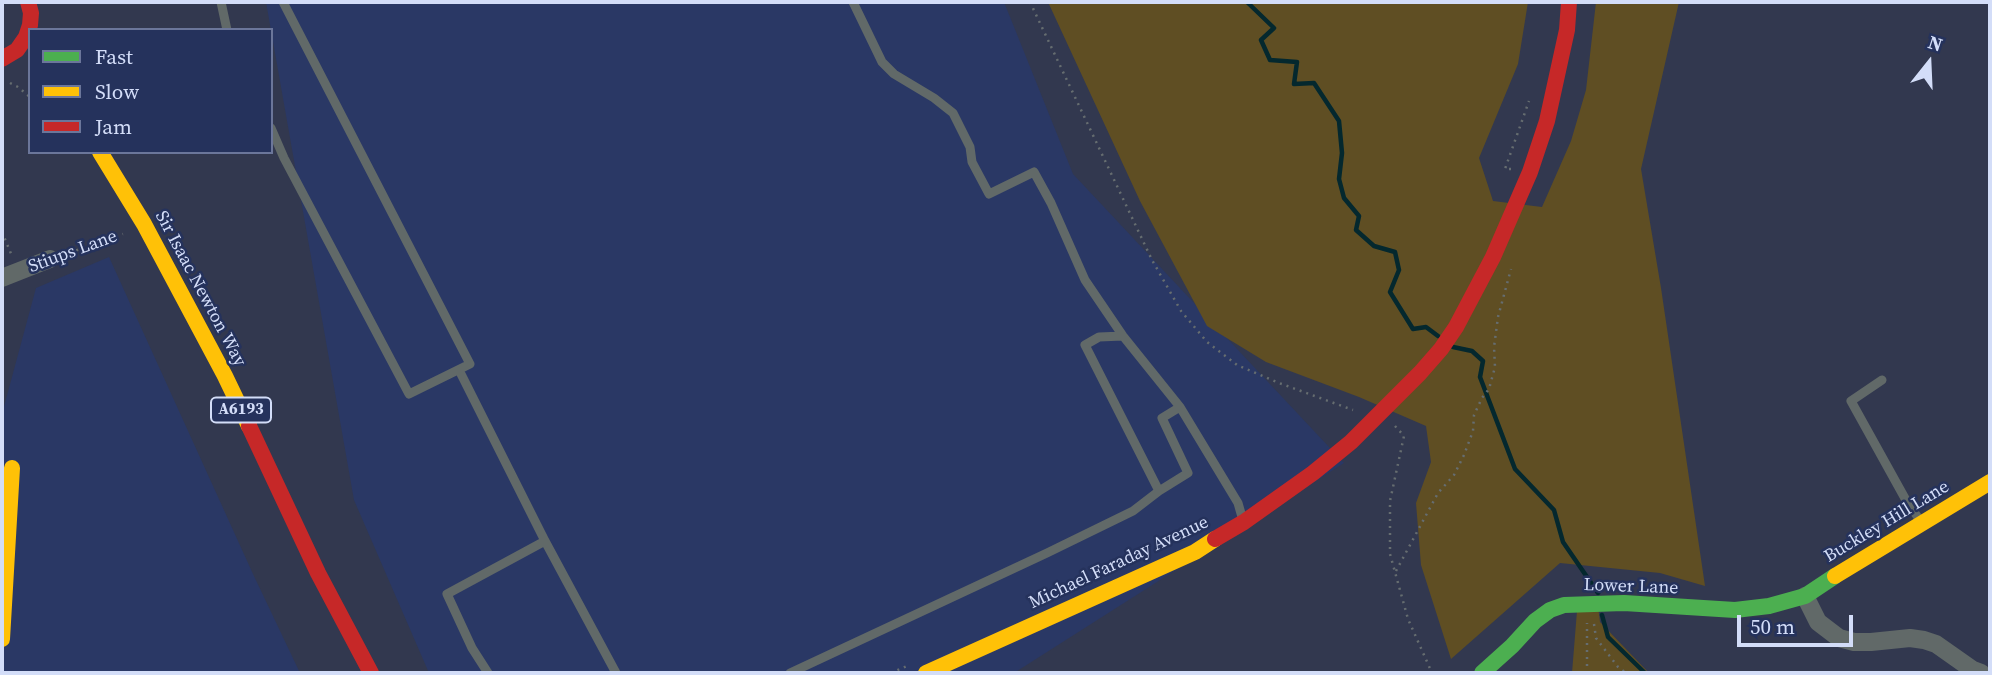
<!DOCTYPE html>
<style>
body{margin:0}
#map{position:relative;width:1992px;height:675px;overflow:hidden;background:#32384f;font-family:"Source Serif 4",serif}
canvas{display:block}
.frame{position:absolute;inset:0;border:4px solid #d3ddf8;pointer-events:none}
.legend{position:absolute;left:28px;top:28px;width:245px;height:126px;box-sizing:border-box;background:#25325c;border:2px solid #6b769a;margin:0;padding:9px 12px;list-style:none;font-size:21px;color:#d3ddf8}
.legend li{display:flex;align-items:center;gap:14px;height:35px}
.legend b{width:35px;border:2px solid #6b769a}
.north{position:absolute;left:1894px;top:28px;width:70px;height:70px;-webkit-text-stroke:5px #25325c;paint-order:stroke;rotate:18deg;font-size:19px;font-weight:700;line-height:28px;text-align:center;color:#d3ddf8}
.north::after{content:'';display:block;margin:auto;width:24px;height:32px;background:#d3ddf8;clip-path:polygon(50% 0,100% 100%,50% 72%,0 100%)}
.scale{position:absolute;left:1737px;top:615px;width:116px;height:32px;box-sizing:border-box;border:4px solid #d3ddf8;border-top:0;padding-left:9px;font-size:21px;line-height:24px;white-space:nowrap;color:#d3ddf8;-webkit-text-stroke:5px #25325c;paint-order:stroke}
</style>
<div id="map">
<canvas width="1992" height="675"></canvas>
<div class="frame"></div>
<ul class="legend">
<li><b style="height:9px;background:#4caf50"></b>Fast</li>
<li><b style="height:9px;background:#ffc107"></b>Slow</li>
<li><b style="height:9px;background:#c62828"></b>Jam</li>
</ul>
<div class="north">N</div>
<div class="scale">50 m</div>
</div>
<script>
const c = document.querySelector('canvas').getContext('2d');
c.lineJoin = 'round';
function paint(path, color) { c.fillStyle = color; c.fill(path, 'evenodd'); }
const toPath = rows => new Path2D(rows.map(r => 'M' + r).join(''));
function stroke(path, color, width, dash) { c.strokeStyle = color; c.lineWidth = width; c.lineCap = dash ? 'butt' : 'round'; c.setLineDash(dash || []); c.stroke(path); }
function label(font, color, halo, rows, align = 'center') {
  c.font = font + ' "Source Serif 4",serif'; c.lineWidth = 5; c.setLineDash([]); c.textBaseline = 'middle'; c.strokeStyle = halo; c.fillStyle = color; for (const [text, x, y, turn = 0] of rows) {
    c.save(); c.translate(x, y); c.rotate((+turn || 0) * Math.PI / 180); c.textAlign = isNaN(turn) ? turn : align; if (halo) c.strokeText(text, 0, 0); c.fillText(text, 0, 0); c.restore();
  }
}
const built = toPath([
 [266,2,1004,2,1073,174,1344,463,1014,673,429,673,354,500],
 [109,257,253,574,300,673,2,673,2,414,36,288]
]);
const green = toPath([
 [1048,2,1528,2,1518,64,1479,158,1493,201,1542,207,1571,141,1586,90,1596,2,1679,2,1641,169,1661,288,1705,586,1660,573,1560,563,1451,659,1421,565,1416,503,1431,462,1426,426,1359,397,1266,362,1207,326,1140,201],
 [1598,606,1600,622,1649,673,1572,673,1577,611]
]);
const stream = toPath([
 [1247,2,1274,28,1261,40,1270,60,1297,62,1294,84,1314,83,1339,121,1342,153,1339,179,1344,198,1359,216,1356,230,1374,246,1395,252,1399,270,1390,292,1413,329,1426,327,1438,336],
 [1453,347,1472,351,1483,361,1480,377,1515,469,1554,510,1563,542,1598,593],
 [1602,615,1608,637,1645,673]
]);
const path = toPath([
 [1030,2,1152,260,1181,311,1207,342,1237,365,1279,383,1353,410],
 [10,83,18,87,30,97],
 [1511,169,1505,169,1529,101],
 [2,232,12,256],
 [63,255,123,234],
 [1395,426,1404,436,1390,501,1390,554,1408,619,1432,673],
 [1396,571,1438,493,1454,475,1464,455,1473,431,1474,415,1482,398,1489,389,1495,367,1494,347,1498,317,1511,269],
 [1594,624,1596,638,1618,667,1626,673],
 [891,673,907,666],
 [1587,673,1587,623]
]);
const lane = toPath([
 [221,2,227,30],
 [853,2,882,62,894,74,934,98,953,113,970,147,972,162,989,194,1034,172,1051,203,1085,280,1123,336,1180,407,1238,503,1242,517],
 [271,128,284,158,409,394,470,364,283,2],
 [459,370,545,541,616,673],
 [1882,380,1851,401,1907,502,1922,523],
 [1159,491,1188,473,1162,418,1180,407],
 [488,673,472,648,447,594,545,541],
 [790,673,1047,553,1133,511,1159,491,1085,345,1099,337,1123,336]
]);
const street = toPath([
 [2,278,50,259],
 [1805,596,1818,622,1839,638,1854,642,1871,642,1910,638,1924,640,1936,644,1973,670,1981,673]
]);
const fast = toPath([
 [1482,673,1512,646,1535,621,1550,610,1564,605,1624,603,1735,610,1769,606,1805,596,1835,576]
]);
const slow = toPath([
 [100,152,144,224,225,376,249,426],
 [1835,576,1990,482],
 [2,639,12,468],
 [926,673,1195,552,1215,539]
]);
const jam = toPath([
 [2,59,17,50,26,37,30,25,31,13,28,2],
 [249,426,318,573,371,673],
 [1215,539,1244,522,1313,473,1351,442,1420,373,1441,349,1456,327,1493,257,1530,172,1547,121,1567,30,1569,2]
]);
const shields = [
 [241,410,60]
];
const shieldNames = [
 ["A6193",241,410]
];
const streetNames = [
 ["Stiups Lane",73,252,-20],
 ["Sir Isaac Newton Way",200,289,62],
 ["Buckley Hill Lane",1887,522,-31],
 ["Michael Faraday Avenue",1119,563,-25],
 ["Lower Lane",1631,587,2]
];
paint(built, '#2a3865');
paint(green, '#5f4e23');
stroke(stream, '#04282e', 4.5);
stroke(path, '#666d70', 2.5, [2, 5]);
stroke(lane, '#616968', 9);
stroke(street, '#616968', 18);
stroke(fast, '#4caf50', 16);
stroke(slow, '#ffc107', 16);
stroke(jam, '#c62828', 16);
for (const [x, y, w] of shields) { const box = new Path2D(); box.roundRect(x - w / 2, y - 12.5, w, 25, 5); c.fillStyle = '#25325c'; c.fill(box); stroke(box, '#d3ddf8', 2); }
label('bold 16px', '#d3ddf8', null, shieldNames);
label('18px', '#d3ddf8', '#25325c', streetNames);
</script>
